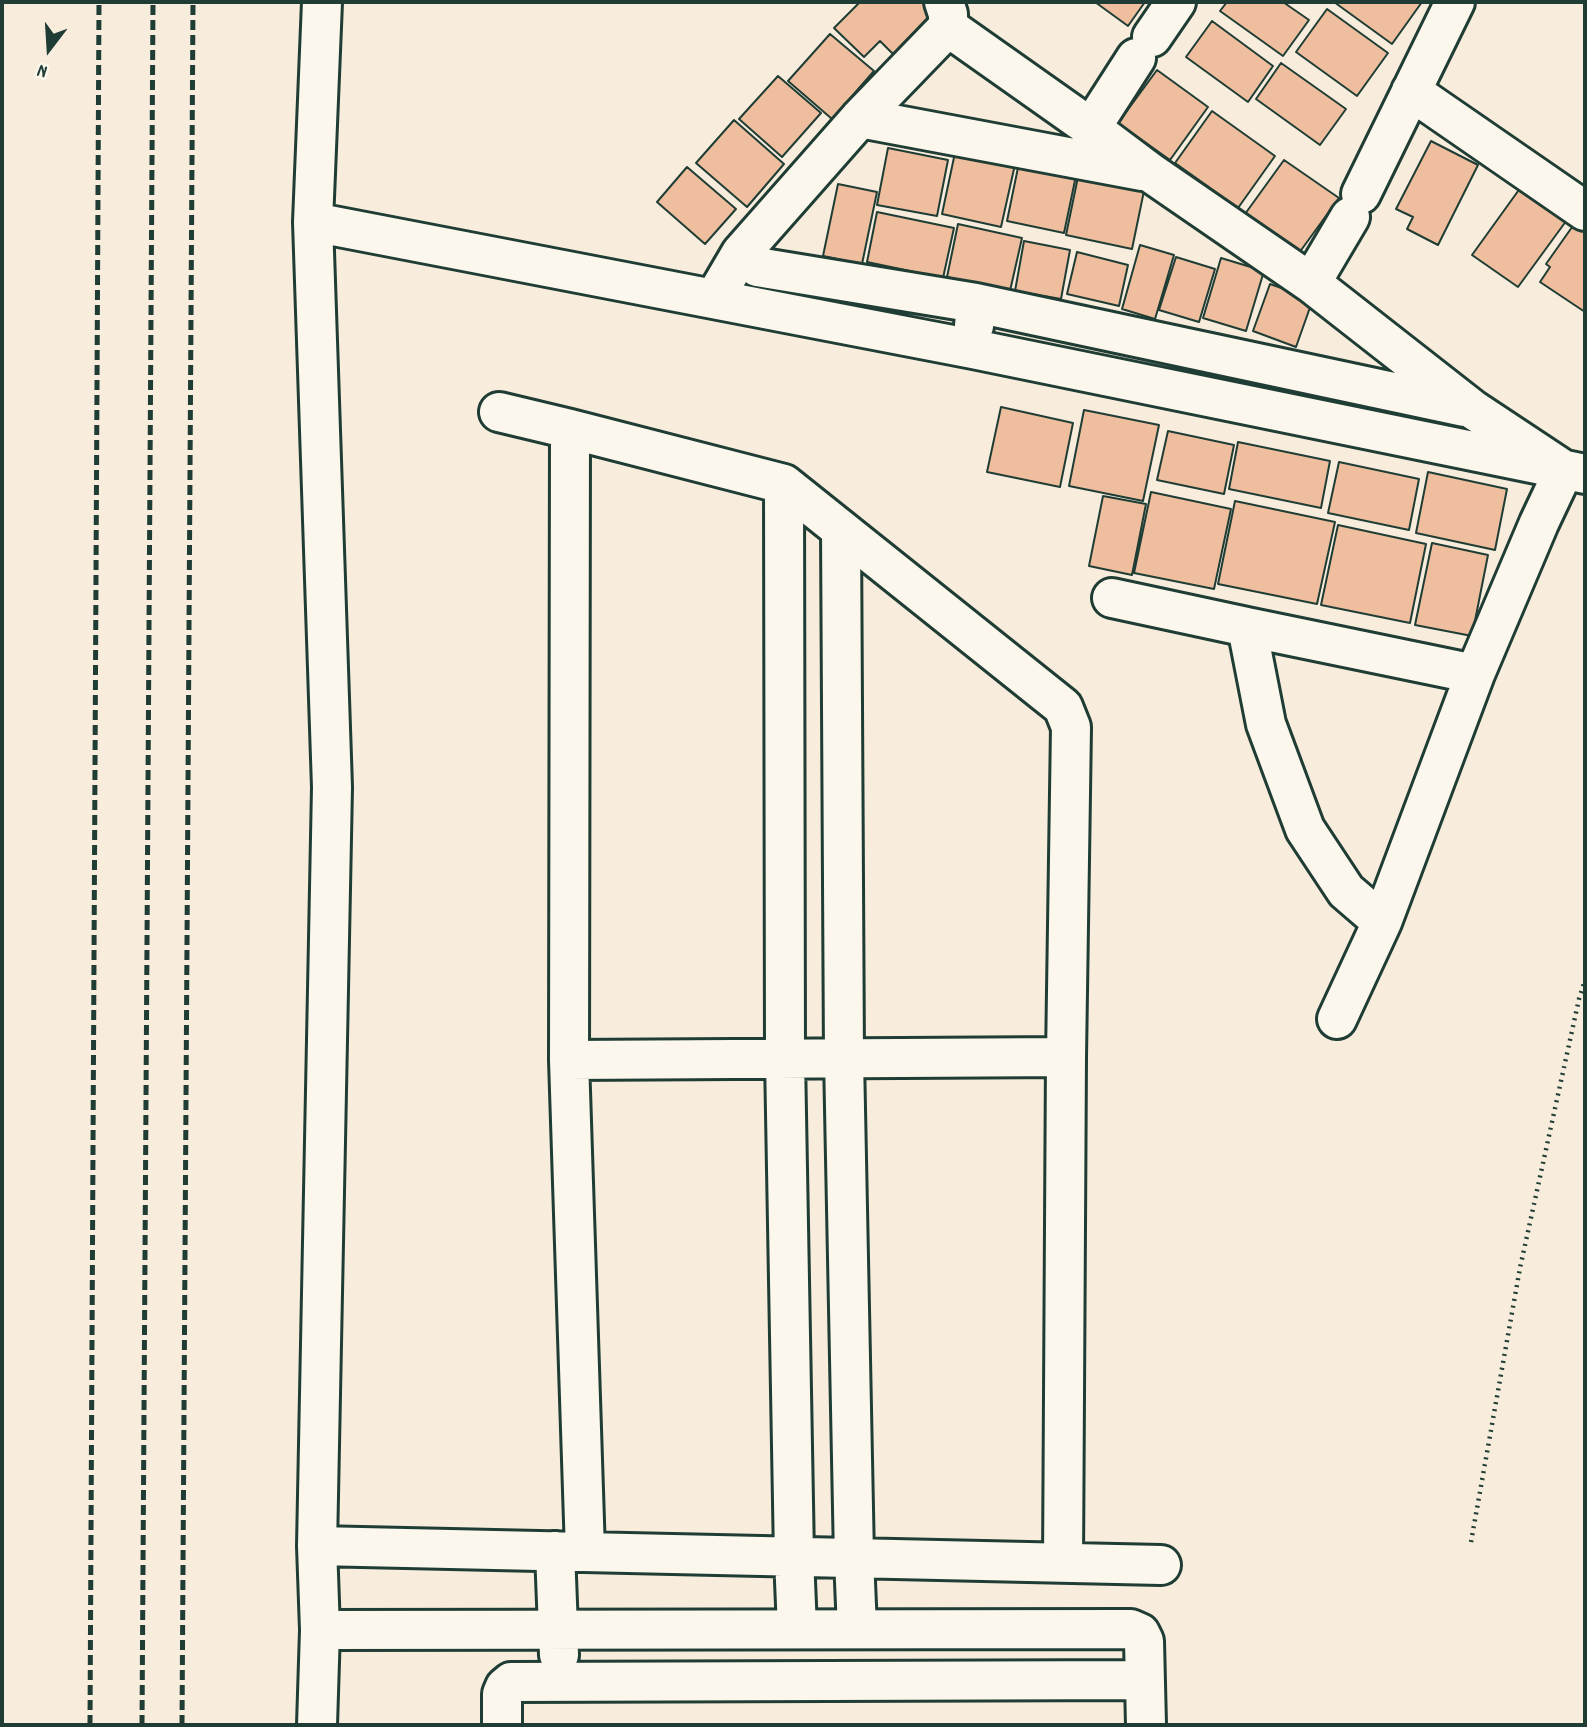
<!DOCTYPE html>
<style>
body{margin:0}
#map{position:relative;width:1587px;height:1727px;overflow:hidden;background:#f8ecdc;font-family:Dekko,sans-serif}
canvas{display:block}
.frame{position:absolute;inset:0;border:4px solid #1f3d34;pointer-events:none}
.north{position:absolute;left:14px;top:14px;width:70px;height:70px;-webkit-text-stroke:5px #fbf7ec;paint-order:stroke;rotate:197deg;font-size:19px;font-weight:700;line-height:28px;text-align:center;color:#1f3d34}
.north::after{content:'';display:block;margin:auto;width:24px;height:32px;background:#1f3d34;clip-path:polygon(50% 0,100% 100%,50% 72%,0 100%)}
</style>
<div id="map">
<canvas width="1587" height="1727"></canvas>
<div class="frame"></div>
<div class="north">N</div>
</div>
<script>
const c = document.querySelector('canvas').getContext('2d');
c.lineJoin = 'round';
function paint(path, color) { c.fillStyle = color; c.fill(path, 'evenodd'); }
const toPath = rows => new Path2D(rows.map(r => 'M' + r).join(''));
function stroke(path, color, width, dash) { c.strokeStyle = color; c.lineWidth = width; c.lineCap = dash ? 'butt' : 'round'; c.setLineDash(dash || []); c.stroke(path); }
const building = toPath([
 [860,2,937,2,940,5,893,54,880,41,864,57,834,28,860,2],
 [1095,2,1145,2,1128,26,1095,2],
 [1227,2,1283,2,1309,20,1283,56,1220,11,1227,2],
 [1334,2,1422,2,1392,44,1334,2],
 [1327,9,1388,53,1357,96,1296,52,1327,9],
 [1212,21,1273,66,1248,102,1186,57,1212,21],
 [830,34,874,71,832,119,788,81,830,34],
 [1281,63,1346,109,1320,145,1256,99,1281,63],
 [1157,70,1208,107,1170,160,1118,123,1157,70],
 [778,76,821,113,782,157,739,119,778,76],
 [1212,111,1275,156,1238,208,1175,163,1212,111],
 [734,120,784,164,747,207,696,163,734,120],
 [1431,141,1478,165,1438,245,1407,229,1413,217,1396,209,1431,141],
 [888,148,948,160,937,216,877,205,888,148],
 [956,148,1016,160,1001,227,942,214,956,148],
 [1021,153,1078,166,1064,233,1007,221,1021,153],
 [1284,160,1339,198,1299,253,1245,214,1284,160],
 [687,167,736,209,705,244,657,202,687,167],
 [1079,172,1145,186,1132,249,1066,235,1079,172],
 [1526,180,1572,213,1518,287,1472,255,1526,180],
 [838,184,877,192,862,264,823,256,838,184],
 [877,212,954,228,943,278,867,262,877,212],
 [1582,213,1585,216,1585,312,1540,282,1550,267,1546,264,1582,213],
 [958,224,1022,238,1010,291,947,277,958,224],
 [1024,241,1070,250,1061,299,1015,291,1024,241],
 [1140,245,1174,255,1155,319,1122,309,1140,245],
 [1077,252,1128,265,1119,306,1067,294,1077,252],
 [1176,257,1215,269,1199,322,1159,310,1176,257],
 [1221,258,1264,271,1246,331,1203,318,1221,258],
 [1270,284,1313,299,1296,347,1253,331,1270,284],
 [1001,407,1073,423,1060,487,987,472,1001,407],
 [1084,410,1159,425,1143,501,1069,486,1084,410],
 [1168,431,1234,445,1224,494,1157,480,1168,431],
 [1238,442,1330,461,1321,508,1229,489,1238,442],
 [1339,462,1419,479,1409,530,1328,513,1339,462],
 [1428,472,1507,489,1495,550,1416,533,1428,472],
 [1151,492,1231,509,1214,589,1134,573,1151,492],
 [1103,496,1146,504,1132,575,1089,566,1103,496],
 [1235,501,1335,522,1317,604,1218,584,1235,501],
 [1338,525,1426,544,1410,623,1321,605,1338,525],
 [1432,543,1488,555,1472,636,1415,625,1432,543]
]);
const path = toPath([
 [1471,1542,1520,1268,1579,999,1585,980]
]);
const street = toPath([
 [944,2,948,14,948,27,1091,128,1151,173,1311,283,1472,409,1564,470,1539,523,1475,674],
 [1152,37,1176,2],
 [1411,91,1585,211],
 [860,118,1142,171],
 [1091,128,1136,58],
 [1361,194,1455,2],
 [313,222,973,349,1585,474],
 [741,253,860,118,948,27],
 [1311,283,1350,217],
 [714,299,741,253,757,267,976,303,974,326],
 [976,303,1464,407],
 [499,412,570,429,784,484,1063,707,1071,727,1066,1057,1063,1563],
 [570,429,569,1060,585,1552],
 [784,484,785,1058,794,1557,797,1629],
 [841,530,844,1058,854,1558,857,1629],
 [1112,598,1247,627,1266,724,1305,829,1346,891,1382,922,1337,1019],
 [1247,627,1475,674,1382,922],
 [569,1060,1066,1057],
 [317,1546,1161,1565],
 [555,1551,559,1655],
 [320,1630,1131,1629,1140,1633,1144,1641,1146,1725],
 [317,1725,320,1630,317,1546,332,787,313,222,322,2],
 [502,1725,502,1694,505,1687,511,1682,1145,1680]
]);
const rail = toPath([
 [90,1725,99,2],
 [142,1725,153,2],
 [182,1725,193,2]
]);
paint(building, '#eebe9e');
stroke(building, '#1f3d34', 2);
stroke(street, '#1f3d34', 44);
stroke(path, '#1f3d34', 4.5, [2, 5]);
stroke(street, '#fbf7ec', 38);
stroke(rail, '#1f3d34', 5, [10, 5]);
</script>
